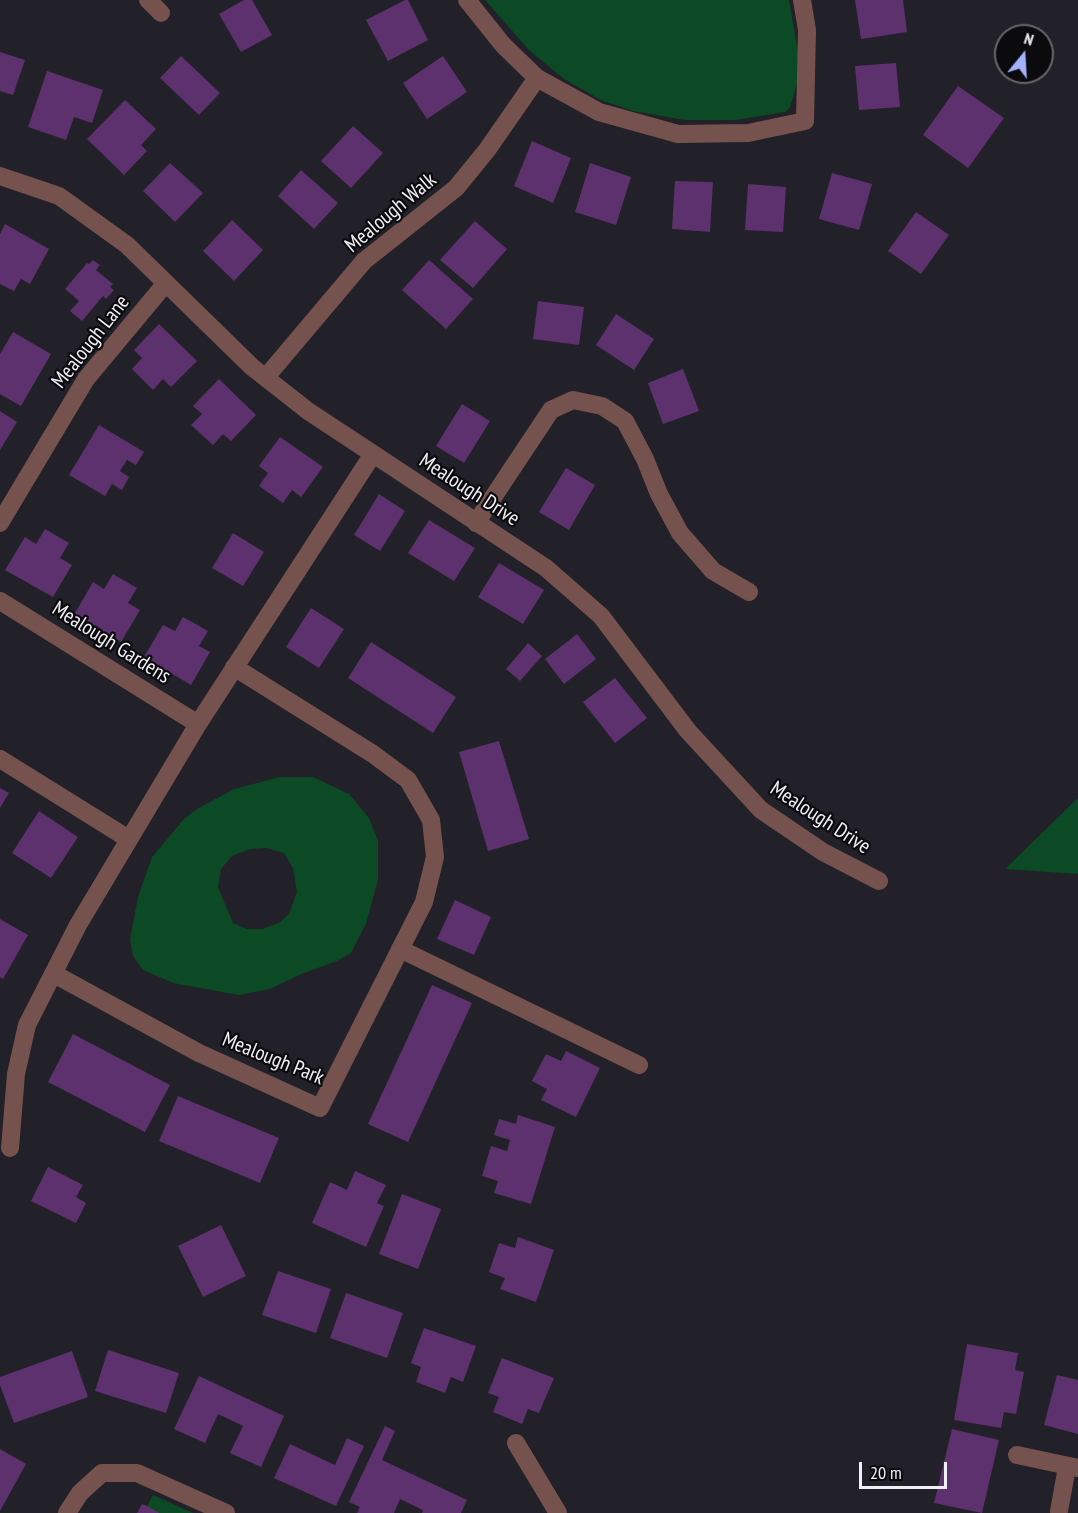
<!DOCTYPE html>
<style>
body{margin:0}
#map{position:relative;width:1078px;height:1513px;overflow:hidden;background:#222028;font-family:"PT Sans Narrow",sans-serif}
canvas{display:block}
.north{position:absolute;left:994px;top:24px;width:60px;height:60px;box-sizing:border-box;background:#0b0b0e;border:2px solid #67666a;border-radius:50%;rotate:18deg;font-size:16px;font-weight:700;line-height:24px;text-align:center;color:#f1eff5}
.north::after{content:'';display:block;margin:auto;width:21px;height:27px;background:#a4b1fc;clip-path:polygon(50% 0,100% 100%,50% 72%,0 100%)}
.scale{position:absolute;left:859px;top:1462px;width:88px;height:27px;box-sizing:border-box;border:3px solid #f1eff5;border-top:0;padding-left:8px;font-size:18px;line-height:21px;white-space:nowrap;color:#f1eff5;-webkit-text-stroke:4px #0b0b0e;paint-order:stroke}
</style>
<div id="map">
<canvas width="1078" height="1513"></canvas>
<div class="north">N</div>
<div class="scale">20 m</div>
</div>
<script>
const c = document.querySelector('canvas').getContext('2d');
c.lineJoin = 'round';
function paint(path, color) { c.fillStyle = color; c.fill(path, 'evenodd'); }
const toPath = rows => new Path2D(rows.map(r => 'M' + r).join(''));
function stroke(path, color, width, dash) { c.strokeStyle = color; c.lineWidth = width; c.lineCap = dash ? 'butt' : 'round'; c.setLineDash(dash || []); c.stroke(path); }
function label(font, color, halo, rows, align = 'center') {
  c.font = font + ' "PT Sans Narrow",sans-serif'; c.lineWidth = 4.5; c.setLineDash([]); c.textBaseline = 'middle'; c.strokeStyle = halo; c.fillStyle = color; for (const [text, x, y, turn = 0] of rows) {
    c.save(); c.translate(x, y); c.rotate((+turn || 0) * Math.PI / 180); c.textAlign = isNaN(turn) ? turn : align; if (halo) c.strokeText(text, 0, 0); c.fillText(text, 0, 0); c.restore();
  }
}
const green = toPath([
 [485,0,789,0,798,52,797,84,790,107,785,112,736,120,684,120,633,111,601,100,564,79,529,50],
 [280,777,313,777,349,794,369,818,378,841,378,880,366,924,351,953,337,961,299,975,270,989,238,995,173,983,143,970,133,956,130,939,138,897,152,857,184,819,197,809,234,789],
 [266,848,284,853,293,868,297,892,289,914,279,923,262,929,247,929,233,923,218,887,221,869,232,856,250,849],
 [1078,798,1078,874,1005,869],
 [153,1495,193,1513,160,1513,147,1506]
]);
const building = toPath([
 [244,0,252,0,272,35,241,52,219,14],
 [405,0,408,0,428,40,388,61,366,20],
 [855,0,903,0,907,32,861,39],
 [0,52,25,60,13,95,0,91],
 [181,56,220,93,199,115,160,78],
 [443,56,467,92,427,119,403,83],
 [896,63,900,107,859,110,855,66],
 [47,71,103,90,92,123,74,117,66,140,28,127],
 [958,86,1004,118,968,168,923,135],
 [125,100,156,129,141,145,147,151,124,175,87,139],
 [353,126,383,153,351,188,321,161],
 [532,141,571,158,553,203,514,186],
 [170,163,203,193,175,222,143,191],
 [590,163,631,177,616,225,575,212],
 [301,170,338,203,314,229,278,196],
 [832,173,872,184,859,230,819,219],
 [675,181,713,182,710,232,672,229],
 [748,184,786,187,783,232,745,230],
 [916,212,949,235,921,274,888,251],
 [232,220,263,250,234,281,203,251],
 [475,221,507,249,473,288,440,260],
 [5,224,49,249,30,284,21,279,14,291,0,284,0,234],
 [93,260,100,265,96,270,113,284,110,287,114,290,106,299,103,296,82,321,70,311,79,301,65,289,87,263,89,264],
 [429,260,473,299,446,329,402,290],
 [538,301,584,307,579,345,533,339],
 [616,314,654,339,634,370,596,345],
 [159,324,197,361,171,387,163,379,153,390,132,369,142,358,134,350],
 [13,332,51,354,21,406,0,394,0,354],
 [683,369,699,411,663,424,648,383],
 [219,379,256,415,231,441,223,434,213,445,191,425,202,414,193,406],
 [462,404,490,421,464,463,436,446],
 [0,411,17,422,0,450],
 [99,425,144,452,136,465,127,460,120,471,129,477,122,490,112,484,105,496,69,475],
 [280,437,323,467,301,497,292,490,283,503,259,486,268,473,259,466],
 [566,468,595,485,569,530,539,512],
 [379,494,405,511,380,551,354,535],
 [429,520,475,548,454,581,408,553],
 [45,529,69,543,60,558,72,565,53,597,5,570,25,537,36,544],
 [233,533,264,552,243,586,212,568],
 [499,563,544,590,523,624,478,597],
 [113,574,137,588,128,603,140,610,121,642,74,615,93,582,104,589],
 [311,608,344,629,319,668,286,647],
 [183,617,208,631,199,646,210,652,191,685,144,657,163,625,175,631],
 [577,634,596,659,564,684,545,659],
 [371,642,456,697,433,733,348,678],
 [528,643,542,656,520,681,506,669],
 [615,678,647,718,615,743,583,702],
 [499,741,529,839,488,851,459,752],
 [0,788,9,793,0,808],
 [39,811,78,837,51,878,12,853],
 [455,900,491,917,474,955,437,939],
 [0,919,28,935,3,979,0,977],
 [432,985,472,1003,408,1142,368,1124],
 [73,1034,170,1085,145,1132,48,1082],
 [566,1051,600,1068,576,1117,541,1100,547,1089,532,1081,546,1054,561,1061],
 [178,1096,279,1138,260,1183,159,1141],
 [518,1115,555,1127,531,1204,494,1193,498,1181,482,1176,491,1146,507,1151,510,1140,494,1135,499,1119,516,1124],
 [48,1167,83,1185,76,1197,86,1203,76,1223,31,1201],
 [355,1171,386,1185,377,1203,384,1206,366,1247,312,1223,330,1182,347,1190],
 [402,1194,441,1209,418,1269,379,1254],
 [221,1225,246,1276,203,1297,178,1246],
 [518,1237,554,1250,536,1302,500,1289,505,1278,489,1272,499,1243,515,1248],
 [278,1271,331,1289,316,1333,262,1315],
 [346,1293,403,1313,387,1358,330,1338],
 [424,1328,476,1346,463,1382,451,1377,445,1393,416,1382,421,1367,411,1363],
 [967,1344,1018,1353,1015,1370,1024,1372,1016,1414,1004,1412,1001,1428,954,1420],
 [108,1350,179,1373,166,1413,95,1391],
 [72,1351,88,1397,14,1423,0,1385,0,1377],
 [502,1358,554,1378,539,1413,528,1409,522,1424,493,1412,499,1397,488,1393],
 [1057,1375,1078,1380,1078,1434,1044,1425],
 [199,1376,284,1416,261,1467,230,1453,243,1426,218,1414,205,1443,174,1429],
 [385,1426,395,1431,382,1460,467,1500,461,1513,422,1513,423,1510,400,1499,394,1513,357,1513,360,1507,349,1502],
 [952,1429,999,1440,982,1513,934,1503],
 [347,1438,364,1446,336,1506,274,1478,290,1444,335,1465],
 [0,1449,26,1464,0,1511],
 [142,1504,147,1506,160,1513,137,1513]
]);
const minor = toPath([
 [148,0,161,13],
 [467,0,503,45,537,78,599,112,678,134,748,133,805,121,807,30,802,0],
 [0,176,59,196,127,245,252,367,308,411,546,568,601,616,688,731,761,810,823,852,879,881],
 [266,377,364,261,456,188,487,150,537,78],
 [0,523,86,379,166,283],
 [476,523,551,410,573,400,602,406,625,421,645,459,659,494,680,533,713,571,749,592],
 [0,601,198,724],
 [0,759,127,838],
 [400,949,639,1065],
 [54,974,199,1053,320,1108,424,902,435,857,431,820,408,780,373,754,234,667],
 [10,1148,16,1074,27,1025,78,925,198,724,373,454],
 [516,1443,558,1513],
 [1017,1455,1078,1468],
 [1059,1511,1067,1467],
 [67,1513,80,1493,102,1473,137,1473,226,1513]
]);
const streetNames = [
 ["Mealough Walk",391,213,-40],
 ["Mealough Lane",91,342,-52],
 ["Mealough Drive",469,490,33],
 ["Mealough Gardens",111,643,32],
 ["Mealough Drive",820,818,33],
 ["Mealough Park",273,1059,22]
];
paint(green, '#0c4925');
paint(building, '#5d316e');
stroke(minor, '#76524e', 18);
label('21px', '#f1eff5', '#0b0b0e', streetNames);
</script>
